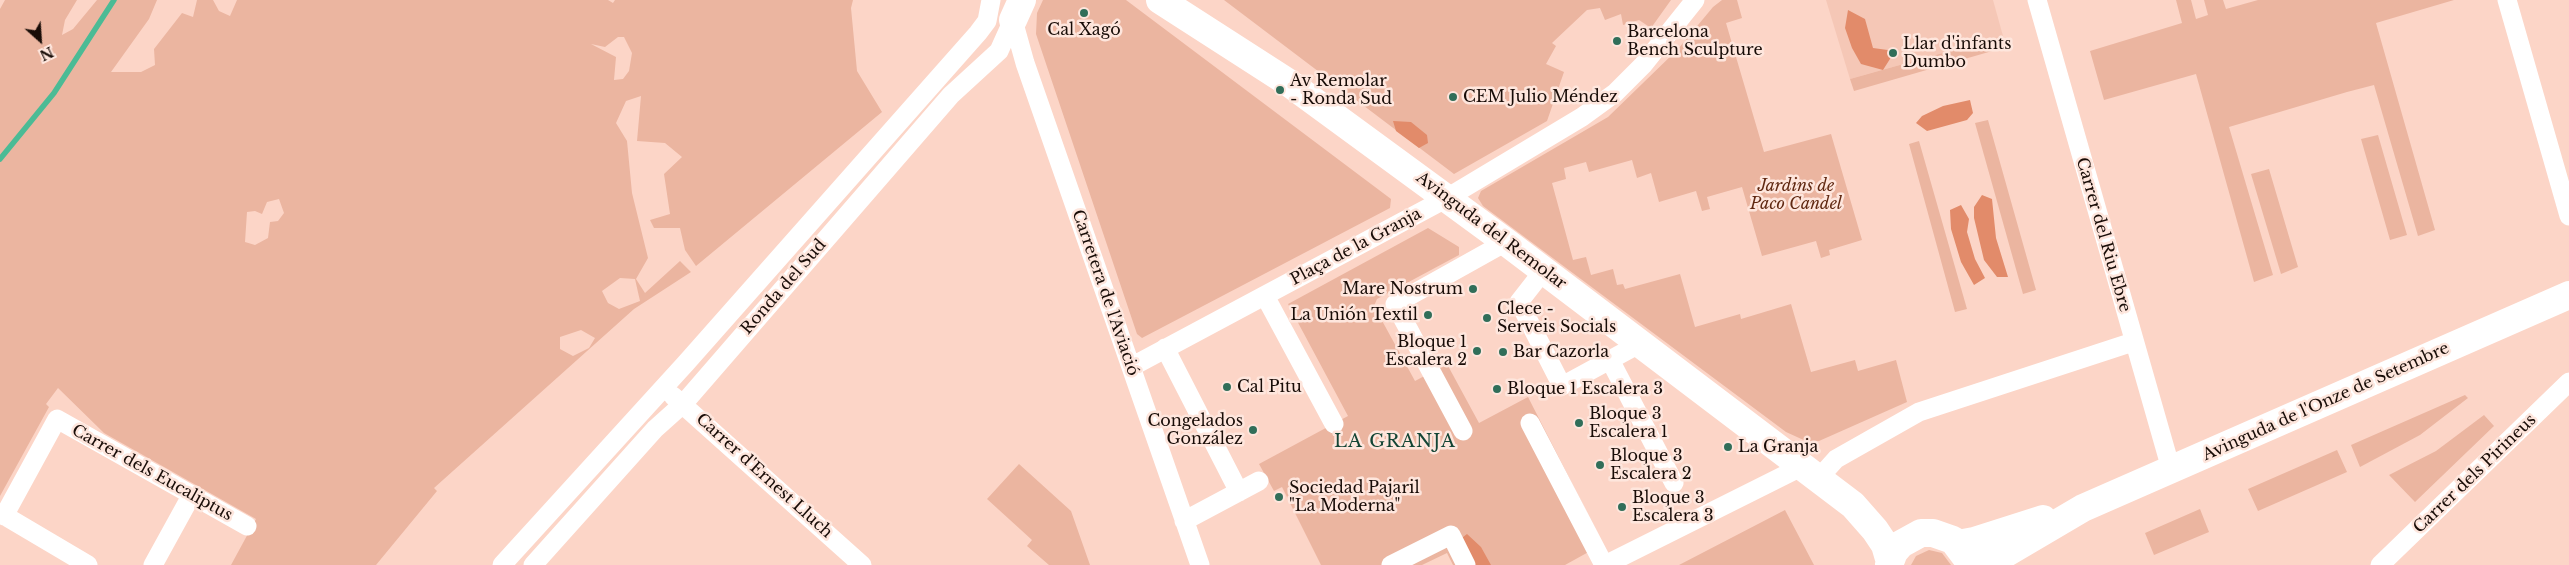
<!DOCTYPE html>
<meta charset="utf-8">
<style>
body{margin:0}
#map{position:relative;width:2569px;height:565px;overflow:hidden;background:#fcd5c7;font-family:"Libre Baskerville",serif}
canvas{display:block}
.north{position:absolute;left:15px;top:15px;width:50px;height:50px;-webkit-text-stroke:4px #fee6dd;paint-order:stroke;rotate:154deg;font-size:14px;font-weight:700;line-height:20px;text-align:center;color:#180c07}
.north::after{content:'';display:block;margin:auto;width:18px;height:22px;background:#180c07;clip-path:polygon(50% 0,100% 100%,50% 72%,0 100%)}
</style>
<div id="map">
<canvas width="2569" height="565"></canvas>
<div class="north">N</div>
</div>
<script>
const c = document.querySelector('canvas').getContext('2d');
c.lineJoin = 'round';
function paint(path, color) { c.fillStyle = color; c.fill(path, 'evenodd'); }
const toPath = rows => new Path2D(rows.map(r => 'M' + r).join(''));
function stroke(path, color, width, dash) { c.strokeStyle = color; c.lineWidth = width; c.lineCap = dash ? 'butt' : 'round'; c.setLineDash(dash || []); c.stroke(path); }
function label(font, color, halo, rows, align = 'center') {
  c.font = font + ' "Libre Baskerville",serif'; c.lineWidth = 5; c.setLineDash([]); c.textBaseline = 'middle'; c.strokeStyle = halo; c.fillStyle = color; for (const [text, x, y, turn = 0] of rows) {
    c.save(); c.translate(x, y); c.rotate((+turn || 0) * Math.PI / 180); c.textAlign = isNaN(turn) ? turn : align; if (halo) c.strokeText(text, 0, 0); c.fillText(text, 0, 0); c.restore();
  }
}
const built = toPath([
 [1826,0,1993,0,2003,36,1850,79]
]);
const green = toPath([
 [5,0,77,0,65,20,62,35,73,29,97,0,157,0,149,19,111,72,141,72,155,65,154,49,182,13,193,17,197,0,213,0,219,11,230,16,237,0,608,0,613,3,615,0,853,0,851,8,857,71,882,112,696,266,685,250,680,228,654,228,650,220,670,214,664,174,682,157,665,143,637,141,641,96,626,101,616,123,627,141,632,193,648,258,636,279,645,293,680,261,691,272,634,309,434,488,437,491,376,565,231,565,256,519,104,433,58,388,46,404,49,407,0,496,0,9],
 [618,37,624,37,632,53,629,71,623,79,614,80,616,57,591,44,605,47],
 [279,199,284,213,278,221,270,222,268,238,255,245,245,242,247,212,255,211,262,214,267,202],
 [620,278,635,279,640,301,619,309,608,303,602,291],
 [581,330,595,338,589,348,573,356,560,349,560,337],
 [1043,0,1126,0,1391,199,1390,208,1142,338,1137,334,1036,34,1037,13],
 [1224,0,1671,0,1651,28,1639,20,1623,25,1621,14,1605,20,1600,8,1587,10,1552,43,1556,46,1546,64,1564,72,1547,121,1454,174],
 [1722,0,1737,0,1742,18,1726,23,1764,152,1831,134,1862,240,1829,250,1830,255,1821,258,1816,241,1762,256,1742,187,1707,197,1710,209,1702,211,1696,191,1659,202,1651,173,1637,178,1632,160,1589,172,1586,162,1564,168,1566,179,1552,183,1573,260,1586,257,1591,275,1613,269,1617,285,1623,284,1625,289,1680,274,1695,327,1740,314,1741,319,1791,304,1811,372,1855,360,1858,371,1896,360,1907,402,1819,441,1808,442,1786,432,1483,206,1478,198,1481,191,1608,117,1678,49,1713,7],
 [2176,0,2191,0,2196,19,2208,15,2204,0,2223,0,2226,9,2258,0,2454,0,2376,23,2435,230,2418,236,2374,85,2347,92,2229,127,2273,275,2254,282,2196,74,2104,100,2090,51,2182,23],
 [2003,36,2006,47,1854,91,1850,79],
 [1988,120,2036,290,2023,294,1975,123],
 [2378,135,2407,235,2390,240,2361,139],
 [1919,141,1967,309,1955,312,1909,144],
 [2269,169,2298,267,2281,274,2251,174],
 [1428,228,1459,247,1459,255,1377,299,1374,306,1415,381,1447,364,1479,423,1528,397,1603,544,1565,565,1453,565,1447,553,1422,565,1321,565,1282,487,1274,491,1259,464,1348,416,1288,304],
 [2465,395,2468,398,2420,435,2360,467,2351,445],
 [2484,415,2494,426,2415,502,2389,475,2436,451],
 [2337,450,2347,472,2258,511,2248,489],
 [1019,464,1071,511,1090,565,1049,565,1027,546,1032,540,987,499],
 [2200,509,2209,532,2154,555,2145,533],
 [1785,510,1814,565,1679,565],
 [1929,550,1942,553,1951,565,1911,565,1916,556]
]);
const forest = toPath([
 [1848,10,1865,19,1873,48,1895,51,1883,70,1861,64,1852,48,1845,28],
 [1970,100,1973,113,1967,120,1927,131,1916,123,1922,116,1943,106],
 [1393,121,1411,122,1427,135,1428,143,1419,148,1396,131],
 [1982,195,1992,199,1996,238,2008,277,1997,277,1984,260,1974,218,1974,207],
 [1961,205,1969,219,1967,232,1975,259,1985,278,1974,285,1961,262,1951,229,1950,210],
 [1467,534,1481,547,1491,565,1472,565,1458,541]
]);
const stream = toPath([
 [0,159,54,93,114,0]
]);
const street = toPath([
 [2037,0,2171,469],
 [2507,0,2569,216],
 [1013,20,1025,63,1200,565],
 [1544,270,1519,302,1562,386,1641,343],
 [1265,296,1334,424],
 [1165,348,1239,492],
 [1610,360,1674,483],
 [1131,367,1447,198,1582,117,1615,93,1643,65,1695,0],
 [673,396,862,565],
 [1530,423,1604,565],
 [1463,431,1395,304,1506,242],
 [1818,479,1836,459,1919,412,2133,342],
 [0,513,88,565],
 [4,516,57,419,247,526],
 [1184,521,1259,481],
 [153,565,191,496],
 [502,565,686,363,978,33,987,21,991,0],
 [533,565,655,429,684,403,951,95,999,51,1013,20],
 [1391,565,1451,535,1466,565],
 [1605,565,1801,467],
 [2380,565,2569,382]
]);
const secondary = toPath([
 [1160,0,1289,83,1506,242,1853,505,1875,530,1885,545,1890,562],
 [1013,20,1022,0],
 [1958,544,1974,541,2043,519],
 [1889,565,1894,552,1901,544,1921,533,1933,533,1953,540,1968,560],
 [1986,565,2083,508,2569,295]
]);
const markers = [
 [1084,13,5,"#316e59"],
 [1617,41,5,"#316e59"],
 [1893,53,5,"#316e59"],
 [1280,90,5,"#316e59"],
 [1453,97,5,"#316e59"],
 [1473,289,5,"#316e59"],
 [1428,315,5,"#316e59"],
 [1487,318,5,"#316e59"],
 [1477,351,5,"#316e59"],
 [1503,352,5,"#316e59"],
 [1227,387,5,"#316e59"],
 [1497,389,5,"#316e59"],
 [1579,423,5,"#316e59"],
 [1253,430,5,"#316e59"],
 [1728,447,5,"#316e59"],
 [1600,465,5,"#316e59"],
 [1279,497,5,"#316e59"],
 [1622,507,5,"#316e59"]
];
const poiNames = [
 ["Cal Xagó",1084,30,"center"],
 ["Barcelona",1627,32],
 ["Bench Sculpture",1627,50],
 ["Llar d'infants",1903,44],
 ["Dumbo",1903,62],
 ["Av Remolar",1290,81],
 ["- Ronda Sud",1290,99],
 ["CEM Julio Méndez",1463,97],
 ["Mare Nostrum",1463,289,"right"],
 ["Clece -",1497,309],
 ["Serveis Socials",1497,327],
 ["La Unión Textil",1418,315,"right"],
 ["Bloque 1",1467,342,"right"],
 ["Escalera 2",1467,360,"right"],
 ["Bar Cazorla",1513,352],
 ["Cal Pitu",1237,387],
 ["Bloque 1 Escalera 3",1507,389],
 ["Bloque 3",1589,414],
 ["Escalera 1",1589,432],
 ["Congelados",1243,421,"right"],
 ["González",1243,439,"right"],
 ["La Granja",1738,447],
 ["Bloque 3",1610,456],
 ["Escalera 2",1610,474],
 ["Sociedad Pajaril",1289,488],
 ["\"La Moderna\"",1289,506],
 ["Bloque 3",1632,498],
 ["Escalera 3",1632,516]
];
const parkNames = [
 ["Jardins de",1796,186],
 ["Paco Candel",1796,204]
];
const streetNames = [
 ["Avinguda del Remolar",1491,231,37],
 ["Carrer del Riu Ebre",2103,235,74],
 ["Plaça de la Granja",1356,247,-28],
 ["Ronda del Sud",784,287,-49],
 ["Carretera de l'Aviació",1105,293,71],
 ["Avinguda de l'Onze de Setembre",2326,402,-24],
 ["Carrer dels Eucaliptus",152,473,29],
 ["Carrer dels Pirineus",2475,474,-44],
 ["Carrer d'Ernest Lluch",764,476,42]
];
const neighbourhoodNames = [
 ["LA GRANJA",1395,442]
];
paint(built, '#f5c7b6');
paint(green, '#ebb5a0');
paint(forest, '#e28b6a');
stroke(stream, '#4bbb95', 5.5);
stroke(street, '#fff', 19);
stroke(secondary, '#fff', 28);
for (const [x, y, r, color] of markers) { const dot = new Path2D(); dot.arc(x, y, r, 0, 2 * Math.PI); c.fillStyle = color; c.fill(dot); stroke(dot, '#fee6dd', 2); }
label('16px', '#180c07', '#fee6dd', poiNames, 'left');
label('italic 16px', '#602811', '#fee6dd', parkNames);
label('16px', '#180c07', '#fee6dd', streetNames);
c.letterSpacing = '1px';
label('18px', '#144535', '#fee6dd', neighbourhoodNames);
c.letterSpacing = '0px';
</script>
